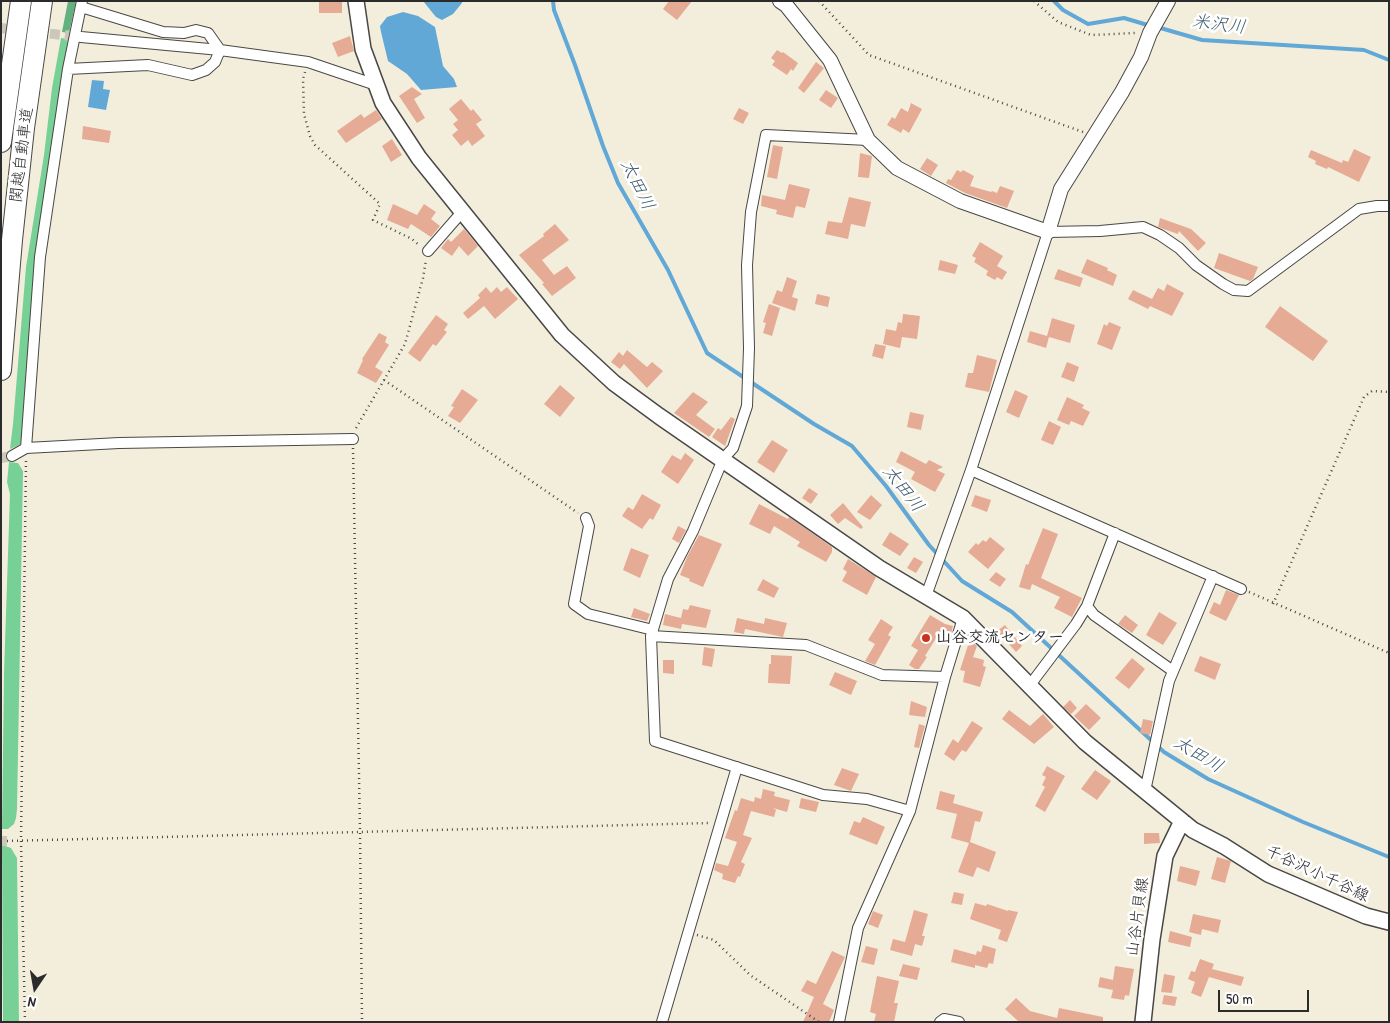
<!DOCTYPE html>
<meta charset="utf-8">
<style>
body{margin:0}
#map{position:relative;width:1390px;height:1023px;overflow:hidden;background:#f3eedc;font-family:"Patrick Hand",sans-serif}
canvas{display:block}
.frame{position:absolute;inset:0;border:2px solid #2b2b2b;pointer-events:none}
.north{position:absolute;left:10px;top:963px;width:50px;height:50px;-webkit-text-stroke:4px #fff;paint-order:stroke;rotate:192deg;font-size:14px;font-weight:700;line-height:20px;text-align:center;color:#2b2b2b}
.north::after{content:'';display:block;margin:auto;width:18px;height:22px;background:#2b2b2b;clip-path:polygon(50% 0,100% 100%,50% 72%,0 100%)}
.scale{position:absolute;left:1218px;top:990px;width:91px;height:22px;box-sizing:border-box;border:2px solid #2b2b2b;border-top:0;padding-left:6px;font-size:15px;line-height:18px;white-space:nowrap;color:#2b2b2b;-webkit-text-stroke:4px #fff;paint-order:stroke}
</style>
<div id="map">
<canvas width="1390" height="1023"></canvas>
<div class="frame"></div>
<div class="north">N</div>
<div class="scale">50 m</div>
</div>
<script>
const c = document.querySelector('canvas').getContext('2d');
c.lineJoin = 'round';
function paint(path, color) { c.fillStyle = color; c.fill(path, 'evenodd'); }
const toPath = rows => new Path2D(rows.map(r => 'M' + r).join(''));
function stroke(path, color, width, dash) { c.strokeStyle = color; c.lineWidth = width; c.lineCap = dash ? 'butt' : 'round'; c.setLineDash(dash || []); c.stroke(path); }
function label(font, color, halo, rows, align = 'center') {
  c.font = font + ' "Patrick Hand","Klee One",sans-serif'; c.lineWidth = 5; c.setLineDash([]); c.textBaseline = 'middle'; c.strokeStyle = halo; c.fillStyle = color; for (const [text, x, y, turn = 0] of rows) {
    c.save(); c.translate(x, y); c.rotate((+turn || 0) * Math.PI / 180); c.textAlign = isNaN(turn) ? turn : align; if (halo) c.strokeText(text, 0, 0); c.fillText(text, 0, 0); c.restore();
  }
}
const green = toPath([
 [61,38,68,39,23,441,19,445,10,449,13,424,26,267,44,155,52,88],
 [9,462,18,463,23,471,17,809,16,818,14,824,8,829,2,829,4,673,10,494,7,482],
 [2,845,11,848,17,858,19,1022,3,1022]
]);
const forest = toPath([
 [68,1,76,1,69,33,62,32]
]);
const water = toPath([
 [423,1,462,1,462,3,453,14,442,20,436,17],
 [403,12,418,16,435,27,443,66,454,79,457,87,421,90,407,74,388,61,381,32,380,26,387,17],
 [92,80,104,81,103,89,110,90,106,110,88,107]
]);
const stream = toPath([
 [553,1,554,10,575,65,603,146,618,183,668,270,707,353,814,424,852,446,886,486,929,545,962,581,1012,612,1164,752,1208,779,1303,822,1389,857],
 [1054,1,1063,10,1088,24,1124,18,1151,26],
 [1157,27,1202,40,1364,50,1389,60]
]);
const building = toPath([
 [319,1,342,1,342,13,319,13],
 [669,1,692,1,677,20,663,9],
 [350,36,354,51,338,57,332,43],
 [777,50,782,53,783,52,798,63,793,71,791,69,787,75,772,65,775,61,771,58],
 [816,62,824,68,804,93,798,88],
 [412,87,422,94,414,99,425,118,417,123,399,96],
 [826,90,838,98,831,108,819,100],
 [461,99,471,111,473,109,482,120,476,124,485,136,472,146,468,140,461,146,452,135,458,130,453,124,458,120,449,109],
 [911,103,922,109,909,133,903,129,901,133,887,125,892,117,895,119,901,108,908,112],
 [739,108,749,113,743,124,733,119],
 [376,110,382,119,346,143,337,131,361,114,364,118],
 [83,126,111,131,109,143,82,139],
 [392,139,402,155,391,162,382,146],
 [773,145,783,147,777,179,767,177],
 [1354,149,1371,157,1359,182,1328,167,1327,169,1315,164,1316,161,1308,157,1311,150,1342,163,1343,160,1348,162],
 [860,153,872,156,869,178,858,177],
 [927,158,938,165,931,176,920,169],
 [957,170,961,172,963,170,974,176,970,186,991,192,992,191,997,193,1000,186,1014,191,1007,208,965,193,946,183,948,179,951,180],
 [789,184,810,189,805,208,796,206,793,218,776,214,777,210,761,206,762,195,785,200],
 [849,197,871,202,865,227,851,224,848,239,825,234,828,221,842,223],
 [393,204,417,215,424,204,436,212,431,219,440,226,431,237,411,224,408,229,387,220],
 [1160,218,1191,229,1206,243,1198,251,1179,231,1178,234,1158,227],
 [555,224,569,240,542,260,554,275,567,266,576,278,552,296,542,284,544,283,519,255,544,236,543,234],
 [464,229,478,246,468,256,459,246,452,256,441,248,448,239,451,242],
 [980,242,1003,256,997,266,1007,272,1002,280,997,277,995,280,986,275,988,271,974,262,976,258,972,256],
 [1219,253,1258,267,1253,279,1250,281,1214,268],
 [1087,259,1108,268,1107,270,1117,275,1113,286,1081,273],
 [940,260,958,265,955,274,938,270],
 [1058,269,1083,278,1080,287,1054,279],
 [787,277,797,281,792,297,798,299,795,311,772,303,777,290,782,292],
 [1167,284,1184,293,1172,316,1150,306,1148,309,1128,299,1133,290,1152,299,1158,288,1164,291],
 [486,287,491,293,497,287,501,292,507,287,518,299,495,319,484,306,468,319,463,313,480,298,478,295],
 [817,294,830,297,828,307,815,304],
 [769,304,780,308,772,336,763,333,766,323,763,322],
 [1280,306,1328,341,1313,361,1265,327],
 [903,314,920,316,917,339,902,337,900,348,883,344,886,329,896,331,898,322,902,323],
 [436,315,448,324,444,330,447,332,436,346,433,344,420,362,408,353],
 [1052,318,1075,325,1070,343,1049,337,1046,348,1027,342,1030,331,1047,336],
 [1109,322,1121,327,1112,350,1097,344,1104,324,1107,326],
 [379,333,387,337,385,342,389,345,375,367,383,372,376,383,357,373,363,360,362,359],
 [875,344,886,346,883,359,872,356],
 [627,350,647,367,652,362,663,371,647,388,624,364,620,369,611,362,619,352,623,356],
 [977,355,997,360,989,392,965,387,968,373,973,373],
 [1067,362,1079,367,1074,382,1061,377],
 [560,385,575,398,560,417,544,404],
 [462,389,478,400,460,423,448,416,454,407,451,406],
 [1015,390,1028,396,1019,418,1006,412],
 [693,392,708,402,696,415,715,429,709,437,674,413],
 [1067,397,1084,405,1082,408,1090,412,1083,426,1071,421,1069,425,1057,420],
 [910,412,924,415,921,430,907,427],
 [731,417,735,419,725,446,712,437,718,428,721,430],
 [1049,421,1061,427,1053,445,1041,440],
 [772,440,788,450,774,473,757,462],
 [901,451,926,464,929,460,943,467,937,470,945,474,935,492,911,479,915,472,896,462],
 [685,453,694,460,678,484,661,472,672,455,681,460],
 [809,488,818,494,811,504,802,498],
 [642,494,661,505,653,520,650,518,642,529,622,516,628,507,633,510],
 [871,495,882,505,870,520,857,512],
 [975,495,991,500,987,512,971,506],
 [843,503,863,527,861,529,845,518,838,524,830,515],
 [759,504,788,519,789,517,832,547,832,552,826,562,797,546,800,542,774,526,770,534,749,524],
 [678,526,686,530,679,543,672,539],
 [1043,528,1058,534,1041,578,1082,598,1072,617,1054,608,1060,597,1032,584,1030,590,1019,587,1026,564,1028,565],
 [890,532,909,544,900,556,882,545],
 [699,535,722,544,703,587,689,581,690,579,680,575,687,557],
 [990,537,1005,549,988,569,968,552,976,543,978,545,983,540,986,542],
 [631,548,649,555,640,578,623,570],
 [914,557,923,562,916,573,907,568],
 [848,559,876,577,867,595,842,581,847,572,843,569],
 [996,572,1006,579,1000,587,989,580],
 [763,579,779,588,774,598,757,590],
 [1226,590,1239,595,1226,621,1209,613,1214,602,1220,605],
 [690,605,711,610,706,628,682,624,681,629,663,625,665,614,681,618,683,609,688,610],
 [634,608,650,614,647,621,631,617],
 [1159,612,1177,623,1163,645,1146,635],
 [930,615,945,624,953,626,950,638,938,635,925,656,927,657,919,669,915,669,909,665,918,650,911,646],
 [1125,615,1138,625,1132,633,1118,624],
 [737,618,764,624,765,618,787,623,783,637,745,629,744,634,734,632],
 [881,619,893,627,888,635,891,637,875,665,865,661,875,644,868,640],
 [1005,625,1022,646,1016,652,997,631],
 [970,639,977,646,973,657,984,660,983,666,986,667,980,687,963,682,965,671,960,670],
 [704,647,715,649,712,667,702,665],
 [771,655,792,656,790,684,768,683,769,664,771,664],
 [1200,656,1221,664,1215,680,1194,671],
 [1132,658,1145,669,1129,689,1115,678],
 [663,660,674,660,674,674,663,673],
 [835,672,857,681,851,695,829,685],
 [1070,700,1077,708,1071,714,1063,707],
 [911,701,927,707,925,717,909,715],
 [1086,704,1101,718,1089,730,1074,716],
 [1009,710,1030,726,1043,714,1054,727,1034,744,1002,719],
 [1143,719,1153,721,1150,735,1140,733],
 [972,721,983,728,966,752,962,750,954,761,944,754,953,739,958,743],
 [919,724,925,726,919,748,914,747],
 [1047,766,1065,776,1045,812,1035,806,1045,787,1042,785,1046,777,1042,775],
 [842,768,859,774,851,791,834,785],
 [1095,770,1111,781,1097,800,1081,789],
 [763,789,775,792,774,796,790,800,787,812,773,808,776,810,774,817,751,811,743,835,752,838,741,862,745,864,740,877,738,876,735,883,722,879,723,874,714,870,716,863,728,866,737,842,725,838,735,810,737,811,741,798,754,802,755,797,761,799],
 [940,791,955,795,953,803,983,812,980,822,975,821,970,842,996,852,989,872,977,867,973,877,958,872,969,843,951,838,957,814,936,809],
 [801,798,819,802,816,812,799,808],
 [863,817,885,827,877,845,849,834,854,821,860,823],
 [1144,833,1159,833,1160,843,1144,844],
 [1217,857,1231,861,1225,883,1211,879],
 [1180,866,1200,871,1196,886,1177,881],
 [954,892,964,894,962,905,951,903],
 [975,903,986,906,987,904,1008,911,1008,910,1018,912,1007,942,998,939,1001,930,970,919],
 [914,910,928,914,922,936,925,936,922,946,915,944,912,956,890,950,893,939,905,942],
 [873,911,883,915,878,928,868,924],
 [1193,914,1221,920,1218,933,1202,929,1201,935,1189,932],
 [1170,931,1192,937,1190,947,1168,942],
 [983,945,996,949,993,964,989,963,987,968,975,965,975,968,951,962,954,949,976,955,977,951,981,952],
 [866,946,878,949,874,965,861,962],
 [832,951,845,957,823,1004,834,1010,829,1022,803,1022,814,997,801,991,807,980,816,984],
 [1200,959,1214,964,1212,969,1244,977,1241,986,1209,977,1201,997,1191,993,1195,982,1188,979,1191,971,1195,972],
 [903,964,920,968,917,980,899,976],
 [1115,966,1134,969,1129,996,1125,995,1124,1000,1111,998,1113,990,1098,987,1100,977,1113,980],
 [1164,974,1175,976,1172,993,1161,992],
 [877,976,899,981,894,1003,898,1003,894,1022,874,1022,876,1014,870,1012],
 [1164,995,1177,997,1175,1006,1162,1004],
 [1016,998,1030,1011,1057,1018,1059,1008,1103,1017,1103,1022,1019,1022,1005,1009]
]);
const minorTunnel = toPath([
 [1,28,20,31],
 [35,32,81,37],
 [1,458,12,456],
 [1,841,7,841]
]);
const path = toPath([
 [819,1,869,55,1083,132],
 [1034,1,1058,22,1091,35,1136,33],
 [305,72,303,79,304,114,310,136,315,145,380,204,373,220,412,239,420,246],
 [384,380,578,513],
 [356,428,405,344,423,278,426,260],
 [353,448,360,831,362,1022],
 [1249,592,1389,653],
 [1273,604,1364,397,1372,391,1389,392],
 [7,841,709,823],
 [697,935,714,940,750,975,819,1022],
 [25,1022,21,841,26,461]
]);
const minor = toPath([
 [81,7,163,32,184,33,196,30,208,33,220,50],
 [81,37,220,50,308,62,376,85],
 [68,69,148,65,192,75,206,70,215,62,220,50],
 [868,140,766,135,751,212,747,265,749,348,747,406,733,448,723,459,693,531,668,579,651,636,655,741,823,795,867,799,910,811],
 [428,251,462,212],
 [26,448,40,257,68,69,82,1],
 [12,456,26,448,119,443,353,439],
 [971,470,1241,589],
 [586,518,589,526,574,604,588,614,653,630],
 [1115,533,1087,606,1094,615,1173,671],
 [926,596,971,470,1048,232,1100,231,1143,227,1160,235,1179,248,1196,265,1223,284,1234,290,1248,291,1359,209,1377,206,1389,206],
 [651,636,806,645,882,675,945,677],
 [1030,685,1076,624,1087,606],
 [1145,791,1169,681,1213,576],
 [662,1022,737,767],
 [839,1022,858,928,910,811,945,677,963,618],
 [940,1022,944,1019,959,1022]
]);
const tertiary = toPath([
 [780,1,786,5,830,60,868,140,897,168,960,201,1048,232,1061,189,1122,92,1141,57,1150,33,1168,1]
]);
const secondary = toPath([
 [356,1,363,49,383,103,419,158,562,335,614,383,659,416,879,568,963,618,1085,742,1193,830,1224,846,1268,874,1366,916,1389,922],
 [1143,1022,1152,939,1165,856,1182,821]
]);
const motorway = toPath([
 [1,142,21,1],
 [1,370,12,240,24,128,42,1]
]);
const markers = [
 [926,638,5,"#c8321e"]
];
const streetNames = [
 ["関越自動車道",22,155,-83],
 ["千谷沢小千谷線",1317,874,25],
 ["山谷片貝線",1138,917,-82]
];
const poiNames = [
 ["山谷交流センター",936,638]
];
const waterNames = [
 ["米沢川",1219,25,7],
 ["太田川",637,185,64],
 ["太田川",903,489,52],
 ["太田川",1198,755,31]
];
paint(green, '#77d096');
paint(forest, '#61b27f');
paint(water, '#61a8d7');
stroke(stream, '#61a8d7', 4);
paint(building, '#e5ab94');
stroke(minorTunnel, '#cbc7b9', 10, [10, 5]);
stroke(minor, '#494846', 12);
stroke(tertiary, '#494846', 16);
stroke(secondary, '#494846', 18);
stroke(motorway, '#494846', 22);
stroke(path, '#494846', 2.5, [1, 4]);
stroke(minor, '#fff', 10);
stroke(tertiary, '#fff', 14);
stroke(secondary, '#fff', 15);
stroke(motorway, '#fff', 20);
for (const [x, y, r, color] of markers) { const dot = new Path2D(); dot.arc(x, y, r, 0, 2 * Math.PI); c.fillStyle = color; c.fill(dot); stroke(dot, '#fff', 2); }
label('16px', '#2b2b2b', '#fff', streetNames);
label('bold 16px', '#2b2b2b', '#fff', poiNames, 'left');
label('italic 18px', '#415d70', '#fff', waterNames);
</script>
